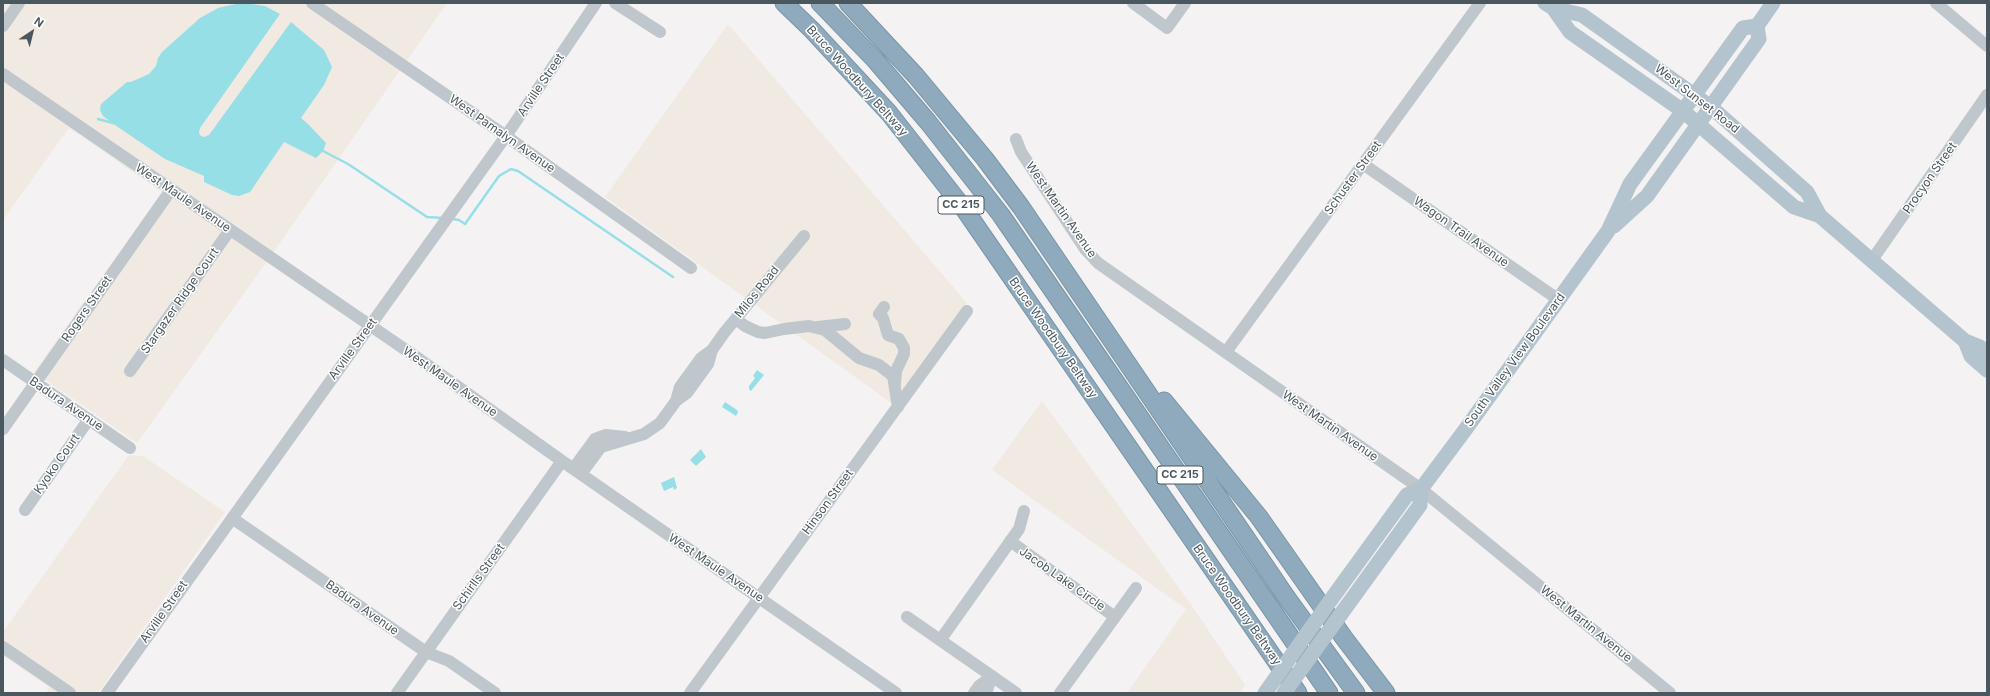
<!DOCTYPE html>
<style>
body{margin:0}
#map{position:relative;width:1990px;height:696px;overflow:hidden;background:#f4f2f2;font-family:Inter,sans-serif}
canvas{display:block}
.frame{position:absolute;inset:0;border:4px solid #4b575e;pointer-events:none}
.north{position:absolute;left:12px;top:12px;width:40px;height:40px;-webkit-text-stroke:3px #fff;paint-order:stroke;rotate:35deg;font-size:11px;font-weight:700;line-height:16px;text-align:center;color:#4b575e}
.north::after{content:'';display:block;margin:auto;width:14px;height:18px;background:#4b575e;clip-path:polygon(50% 0,100% 100%,50% 72%,0 100%)}
</style>
<div id="map">
<canvas width="1990" height="696"></canvas>
<div class="frame"></div>
<div class="north">N</div>
</div>
<script>
const c = document.querySelector('canvas').getContext('2d');
c.lineJoin = 'round';
function paint(path, color) { c.fillStyle = color; c.fill(path, 'evenodd'); }
const toPath = rows => new Path2D(rows.map(r => 'M' + r).join(''));
function stroke(path, color, width, dash) { c.strokeStyle = color; c.lineWidth = width; c.lineCap = dash ? 'butt' : 'round'; c.setLineDash(dash || []); c.stroke(path); }
function label(font, color, halo, rows, align = 'center') {
  c.font = font + ' Inter,sans-serif'; c.lineWidth = 3; c.setLineDash([]); c.textBaseline = 'middle'; c.strokeStyle = halo; c.fillStyle = color; for (const [text, x, y, turn = 0] of rows) {
    c.save(); c.translate(x, y); c.rotate((+turn || 0) * Math.PI / 180); c.textAlign = isNaN(turn) ? turn : align; if (halo) c.strokeText(text, 0, 0); c.fillText(text, 0, 0); c.restore();
  }
}
const sand = toPath([
 [3,3,447,3,275,250,137,443,34,372,162,192,69,128,3,220],
 [728,24,967,303,894,405,605,197],
 [1042,401,1190,603,1245,685,1240,693,1127,693,1186,609,992,470],
 [129,455,143,456,225,512,98,693,46,693,49,687,3,656,3,632]
]);
const water = toPath([
 [236,4,251,4,265,6,280,14,200,128,199,133,201,136,204,137,209,135,291,22,324,50,332,67,324,85,301,118,308,124,326,143,323,151,316,158,284,142,250,192,239,196,232,195,204,182,204,176,165,159,112,123,103,116,100,110,101,104,127,82,131,82,149,74,156,66,158,58,162,52,200,18,218,8],
 [757,370,764,375,751,391,749,389,749,386,755,378,753,376],
 [725,402,737,410,738,412,736,416,722,407],
 [701,449,706,457,696,466,690,460],
 [674,477,677,488,674,490,673,487,664,491,661,483]
]);
const stream = toPath([
 [98,119,113,123],
 [323,151,348,164,427,217,443,218],
 [452,219,459,220,465,224,499,176,511,169,518,171,673,277]
]);
const minor = toPath([
 [312,3,506,136,691,268],
 [615,3,660,32],
 [1133,3,1167,28,1185,3],
 [1936,3,1987,46],
 [3,26,19,3],
 [3,74,422,361,562,461,896,693],
 [1016,139,1021,152,1085,249,1098,263,1421,489,1670,693],
 [1363,164,1559,300],
 [1872,260,1987,95],
 [884,307,879,314,883,318,888,335,899,339,904,348,904,354,896,371,895,384],
 [736,319,745,326,758,332,765,333,784,329,809,326,825,330,859,358,879,365,893,376,898,407],
 [818,327,845,324],
 [1226,352,1480,3],
 [3,360,130,448],
 [130,371,230,230],
 [676,401,680,387,701,358,712,350],
 [3,429,171,190],
 [573,469,595,439,606,435,625,437],
 [581,474,601,447,644,434,660,423,676,401,687,393,708,364,712,350,724,333,804,236],
 [25,510,89,419],
 [232,518,426,652,449,661,495,693],
 [1010,541,1115,617],
 [907,617,1016,693],
 [941,639,1019,529,1024,511],
 [3,647,70,693],
 [107,693,506,136,596,3],
 [397,693,562,461],
 [690,693,967,311],
 [974,693,979,686,992,676],
 [986,693,992,676],
 [1060,693,1136,588]
]);
const major = toPath([
 [1545,3,1553,8,1570,32,1683,111,1794,207,1820,216,1965,341,1980,347,1987,353],
 [1553,8,1582,15,1711,107,1807,192,1820,216],
 [1614,226,1647,196,1759,39,1757,26,1773,3],
 [1965,341,1971,356,1987,370],
 [1330,601,1407,495,1421,489,1465,430,1608,231,1630,184,1743,28,1757,26],
 [1341,614,1420,505,1421,489]
]);
const highway = toPath([
 [784,3,812,30,889,113,965,210,1298,693],
 [820,3,876,61,928,122,1001,215,1329,693],
 [848,3,916,76,985,159,1021,207,1287,598,1356,693],
 [1164,401,1259,517,1344,638,1386,693]
]);
const majorBridge = toPath([
 [1265,693,1330,601],
 [1284,693,1341,614]
]);
const shields = [
 [961,205,46],
 [1180,475,46]
];
const shieldNames = [
 ["CC 215",961,205],
 ["CC 215",1180,475]
];
const streetNames = [
 ["Bruce Woodbury Beltway",857,81,48],
 ["Arville Street",541,85,-56],
 ["West Sunset Road",1697,99,38],
 ["West Pamalyn Avenue",502,134,35],
 ["Schuster Street",1353,178,-54],
 ["Procyon Street",1930,178,-55],
 ["West Maule Avenue",183,198,34],
 ["West Martin Avenue",1061,210,55],
 ["Wagon Trail Avenue",1461,232,35],
 ["Milos Road",757,292,-51],
 ["Stargazer Ridge Court",180,301,-55],
 ["Rogers Street",87,309,-55],
 ["Bruce Woodbury Beltway",1053,338,55],
 ["Arville Street",353,349,-54],
 ["South Valley View Boulevard",1515,360,-54],
 ["West Maule Avenue",450,382,35],
 ["Badura Avenue",66,404,34],
 ["West Martin Avenue",1330,426,35],
 ["Kyoko Court",57,464,-55],
 ["Hinson Street",828,502,-54],
 ["West Maule Avenue",716,568,34],
 ["Schirlls Street",479,577,-54],
 ["Jacob Lake Circle",1062,579,35],
 ["Bruce Woodbury Beltway",1237,605,55],
 ["Badura Avenue",362,608,35],
 ["Arville Street",164,612,-55],
 ["West Martin Avenue",1586,624,39]
];
paint(sand, '#f0eae2');
paint(water, '#96dfe6');
stroke(stream, '#96dfe6', 2.5);
stroke(highway, '#7995a8', 19);
stroke(minor, '#bfc7cd', 12);
stroke(major, '#b4c4ce', 15);
stroke(highway, '#8eaabc', 17);
stroke(majorBridge, '#b4c4ce', 15);
for (const [x, y, w] of shields) { const box = new Path2D(); box.roundRect(x - w / 2, y - 9, w, 18, 3); c.fillStyle = '#fff'; c.fill(box); stroke(box, '#4b575e', 1); }
label('bold 11px', '#4b575e', null, shieldNames);
label('12px', '#4b575e', '#fff', streetNames);
</script>
